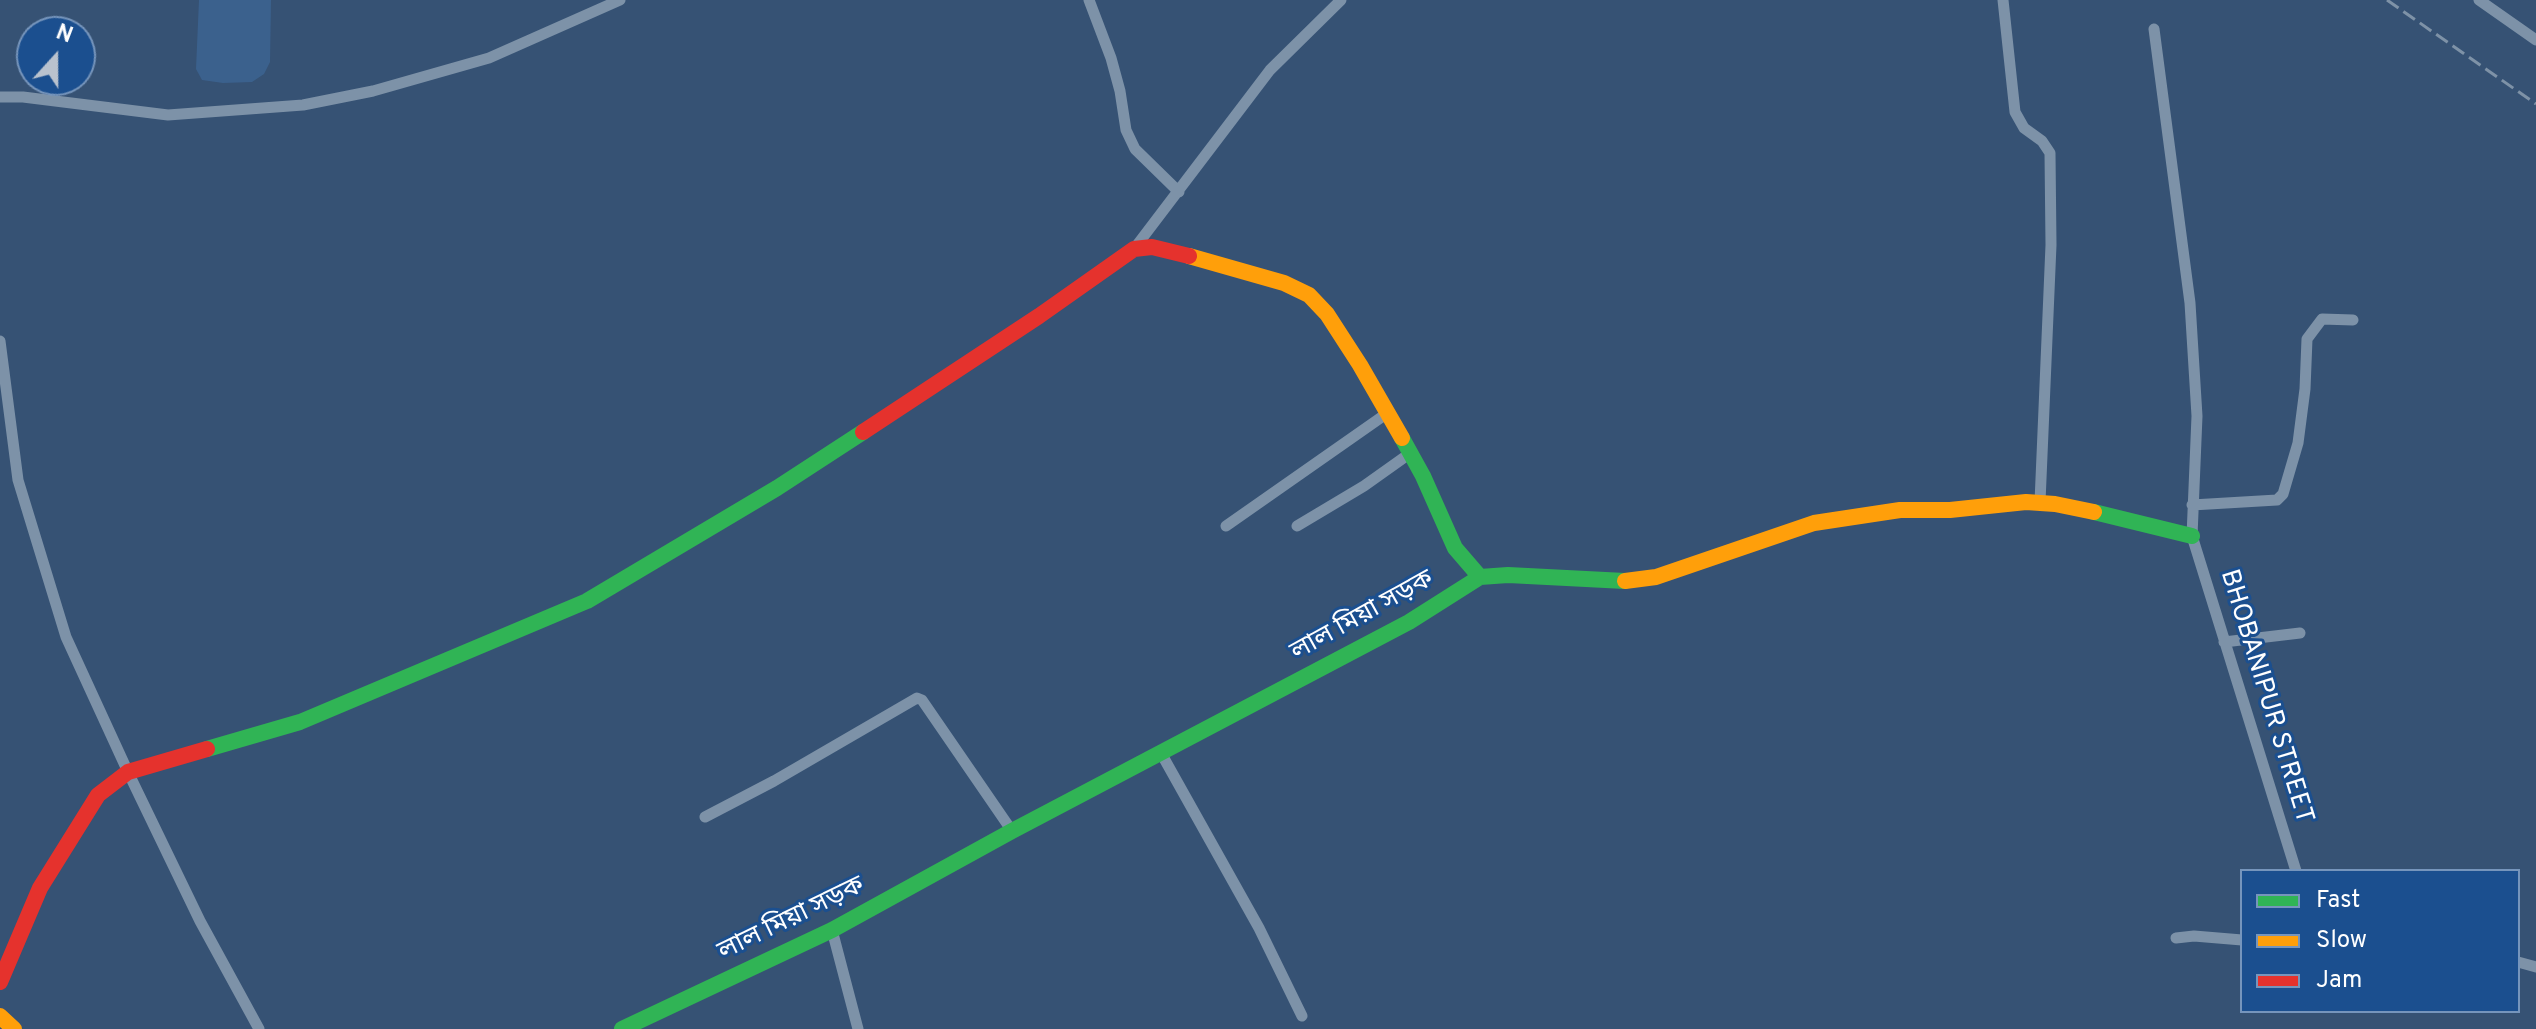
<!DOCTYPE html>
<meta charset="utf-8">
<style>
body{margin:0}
#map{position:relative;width:2536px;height:1029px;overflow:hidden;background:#365274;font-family:Overpass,sans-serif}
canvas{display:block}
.legend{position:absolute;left:2240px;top:869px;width:280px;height:144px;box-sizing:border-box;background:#1b4f8f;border:2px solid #7695bc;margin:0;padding:10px 14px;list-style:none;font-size:24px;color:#fff}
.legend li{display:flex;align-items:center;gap:16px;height:40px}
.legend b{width:40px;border:2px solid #7695bc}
.north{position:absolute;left:16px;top:16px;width:80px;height:80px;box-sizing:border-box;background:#1b4f8f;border:2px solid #7695bc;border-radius:50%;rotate:21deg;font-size:22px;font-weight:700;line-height:32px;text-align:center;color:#fff}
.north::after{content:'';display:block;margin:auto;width:28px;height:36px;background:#b9c2ce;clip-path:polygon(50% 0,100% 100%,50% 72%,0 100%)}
</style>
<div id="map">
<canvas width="2536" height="1029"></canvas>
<ul class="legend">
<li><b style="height:10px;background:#30b455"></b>Fast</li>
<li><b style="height:10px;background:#ff9f0a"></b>Slow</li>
<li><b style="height:10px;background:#e5322d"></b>Jam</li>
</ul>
<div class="north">N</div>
</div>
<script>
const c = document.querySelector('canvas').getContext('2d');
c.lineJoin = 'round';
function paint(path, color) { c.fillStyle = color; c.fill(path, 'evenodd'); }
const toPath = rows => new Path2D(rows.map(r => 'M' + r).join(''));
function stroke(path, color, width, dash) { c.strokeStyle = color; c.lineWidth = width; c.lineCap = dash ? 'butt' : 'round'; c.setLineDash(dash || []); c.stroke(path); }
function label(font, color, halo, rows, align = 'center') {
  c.font = font + ' Overpass,"Noto Sans Bengali",sans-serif'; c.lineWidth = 6; c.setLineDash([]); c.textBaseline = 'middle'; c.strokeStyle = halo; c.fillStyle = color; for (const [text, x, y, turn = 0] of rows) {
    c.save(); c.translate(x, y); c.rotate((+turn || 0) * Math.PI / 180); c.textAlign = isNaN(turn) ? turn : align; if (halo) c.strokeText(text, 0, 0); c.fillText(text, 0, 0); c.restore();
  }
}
const water = toPath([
 [199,0,271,0,270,62,264,74,252,82,223,83,202,80,196,69]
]);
const street = toPath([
 [1089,0,1111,58,1120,91,1126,130,1135,149,1179,192],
 [2003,0,2015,112,2024,128,2042,141,2050,153,2051,245,2040,502],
 [2479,0,2536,40],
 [2154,29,2190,303,2197,416,2192,536,2296,871],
 [0,97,23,97,168,115,303,105,373,91,489,58,620,0],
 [1134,249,1270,70,1341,0],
 [0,341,18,480,66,637,128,772,200,921,259,1029],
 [2192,505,2277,500,2283,494,2298,443,2305,389,2307,339,2322,319,2353,320],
 [1226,526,1386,414],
 [1297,526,1364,486,1409,454],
 [2224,642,2300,633],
 [1161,753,1259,928,1302,1016],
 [705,817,774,781,917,698,922,700,1012,831],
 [832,930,858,1029],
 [2176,938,2194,936,2242,940],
 [2518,962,2536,967]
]);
const fast = toPath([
 [1402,438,1423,476,1455,548,1480,577],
 [2094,512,2192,536],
 [207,749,300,722,587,601,777,488,863,432],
 [622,1029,832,930,1012,831,1409,622,1480,577,1508,575,1625,581]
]);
const slow = toPath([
 [1189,256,1284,283,1309,295,1327,314,1360,365,1402,438],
 [1625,581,1656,577,1814,523,1900,510,1950,510,2026,502,2055,504,2094,512],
 [0,1016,14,1029]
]);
const jam = toPath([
 [863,432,1039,316,1134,249,1152,247,1189,256],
 [0,982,40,888,98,795,128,772,207,749]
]);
const rail = toPath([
 [2387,0,2536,104]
]);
const streetNames = [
 ["লাল মিয়া সড়ক",1363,617,-29],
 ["BHOBANIPUR STREET",2265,697,73],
 ["লাল মিয়া সড়ক",792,920,-26]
];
paint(water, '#3b618d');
stroke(street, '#7d92a8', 11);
stroke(fast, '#30b455', 16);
stroke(slow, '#ff9f0a', 16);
stroke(jam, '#e5322d', 16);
stroke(rail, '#7e92a7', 3, [14, 6]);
label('26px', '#fff', '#1b4f8f', streetNames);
</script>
